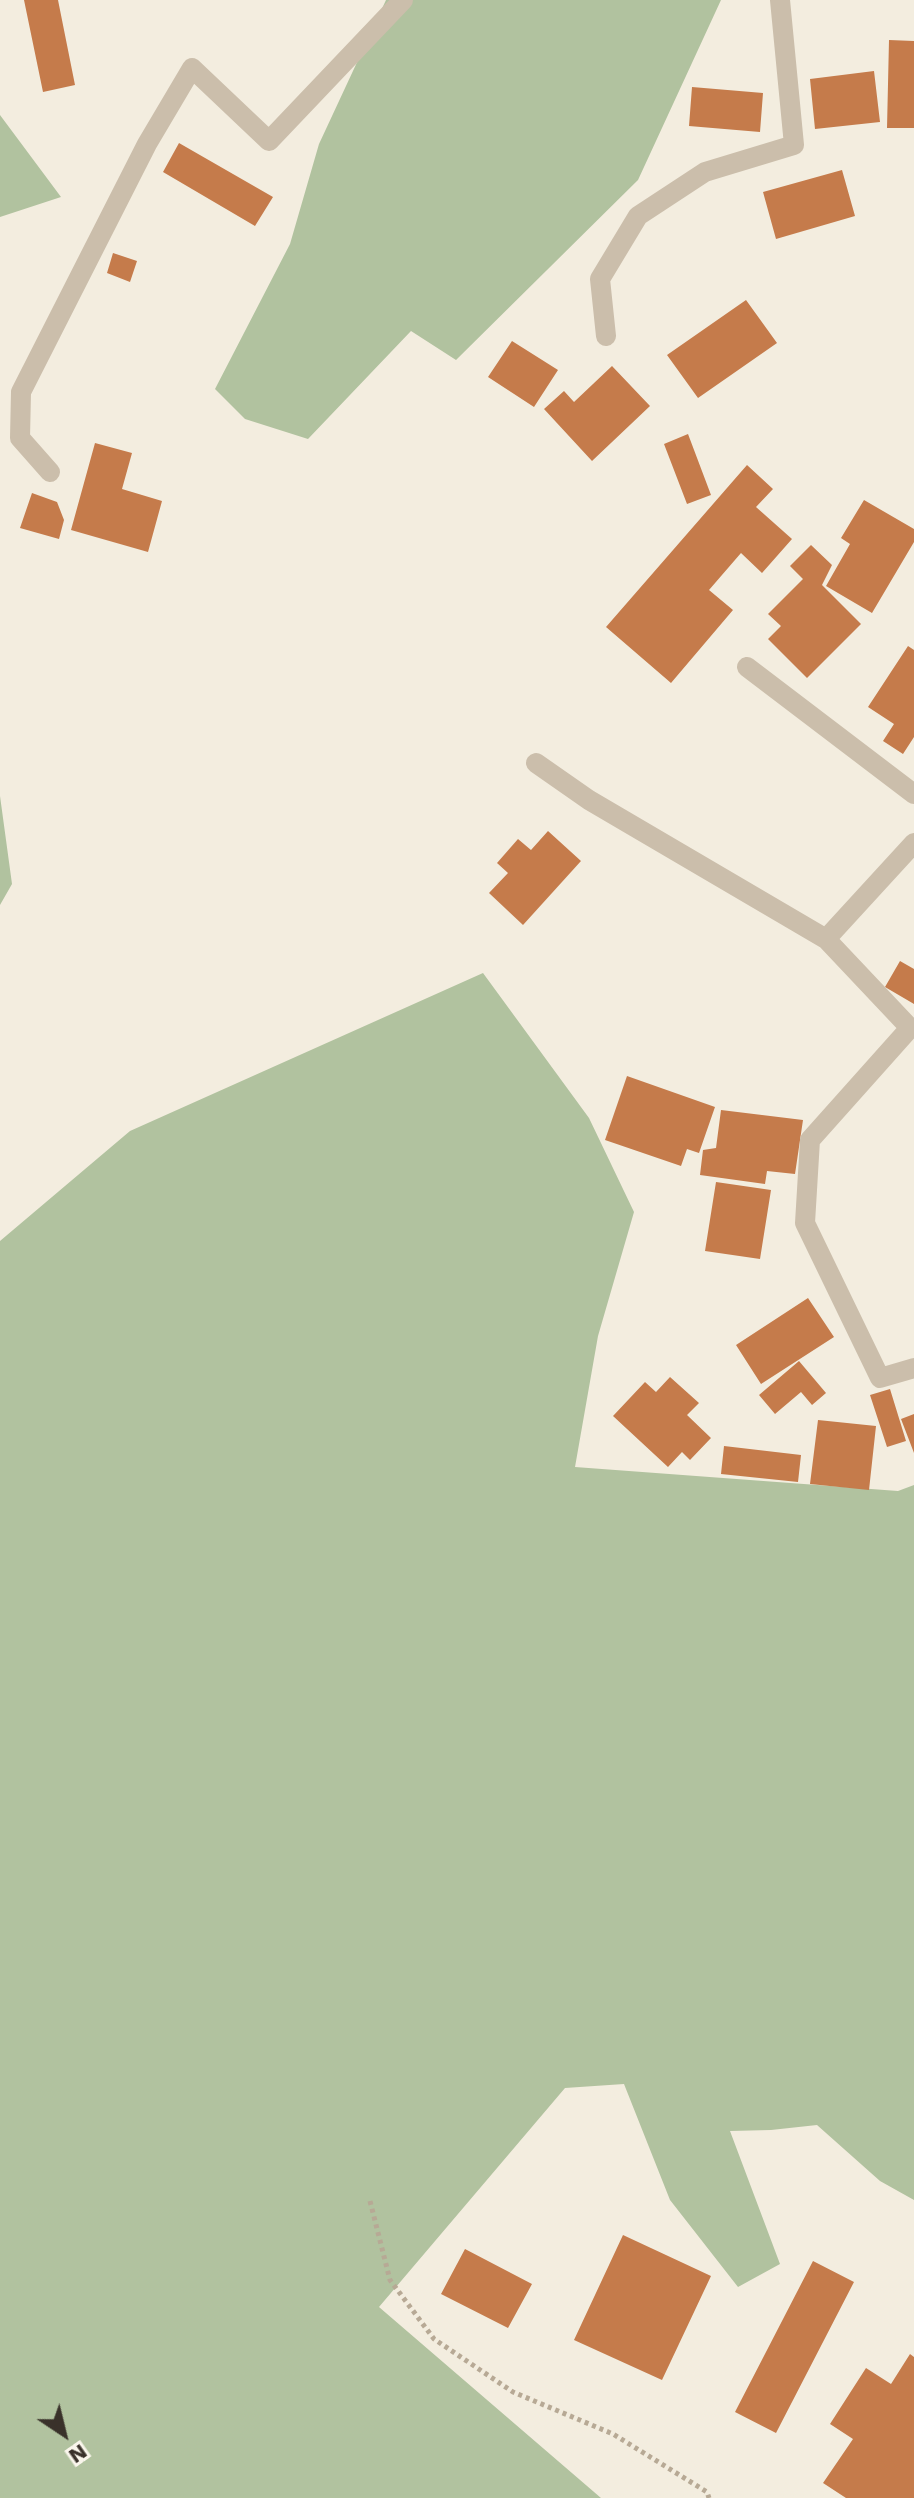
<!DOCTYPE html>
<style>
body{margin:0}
#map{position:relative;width:914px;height:2498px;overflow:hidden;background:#f3eddf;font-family:"Work Sans",sans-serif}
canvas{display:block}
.north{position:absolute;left:24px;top:2394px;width:80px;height:80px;-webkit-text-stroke:6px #faf6ec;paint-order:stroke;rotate:145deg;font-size:22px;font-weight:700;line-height:32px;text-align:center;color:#39312a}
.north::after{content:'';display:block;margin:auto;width:28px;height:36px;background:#39312a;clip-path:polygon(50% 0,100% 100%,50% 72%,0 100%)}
</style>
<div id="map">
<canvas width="914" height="2498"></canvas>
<div class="north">N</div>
</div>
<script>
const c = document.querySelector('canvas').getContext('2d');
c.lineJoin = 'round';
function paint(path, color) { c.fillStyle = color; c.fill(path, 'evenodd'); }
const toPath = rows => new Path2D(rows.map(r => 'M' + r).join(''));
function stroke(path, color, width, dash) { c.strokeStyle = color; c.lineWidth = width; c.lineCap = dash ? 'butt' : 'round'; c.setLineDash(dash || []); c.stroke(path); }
const green = toPath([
 [386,0,721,0,638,180,456,360,411,331,308,439,245,419,215,389,290,244,319,144],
 [0,115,61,197,0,217],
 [0,796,12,884,0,905],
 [483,973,589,1118,634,1212,598,1336,575,1467,898,1491,914,1485,914,2200,880,2181,817,2125,771,2130,730,2131,780,2264,738,2287,670,2200,624,2084,565,2088,379,2307,601,2498,0,2498,0,1241,130,1131]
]);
const building = toPath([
 [24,0,58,0,75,85,43,92],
 [889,40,914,41,914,128,887,128],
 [874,71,880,122,815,129,810,79],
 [692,87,763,93,760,132,689,126],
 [179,143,273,197,255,226,163,172],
 [842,170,855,216,776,239,763,192],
 [113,253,137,261,130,282,107,273],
 [746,300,777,343,698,398,667,355],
 [512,341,558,370,534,407,488,377],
 [612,366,650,406,592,461,544,409,564,391,574,402],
 [688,434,711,495,687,504,664,444],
 [95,443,132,453,122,489,162,501,148,552,71,530],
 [747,465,773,489,756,507,792,539,762,573,741,553,709,590,733,610,671,683,606,627],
 [32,493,57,502,64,520,59,539,20,528],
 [864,500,914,529,914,542,872,613,826,586,850,544,841,538],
 [811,545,832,565,822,585,861,624,807,678,768,639,781,626,768,614,803,579,790,566],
 [908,646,914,650,914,737,903,754,883,741,894,724,868,707],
 [548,831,581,861,523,925,489,893,508,873,497,863,518,839,531,850],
 [900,961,914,969,914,1004,885,987],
 [627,1076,715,1107,699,1153,687,1149,681,1166,605,1140],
 [721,1110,803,1120,795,1174,767,1171,765,1184,700,1175,703,1150,716,1148],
 [716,1182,771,1190,760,1259,705,1251],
 [808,1298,834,1337,761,1384,736,1345],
 [799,1361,826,1393,812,1405,801,1392,775,1414,759,1395],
 [670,1377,699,1403,687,1415,711,1438,690,1460,682,1452,668,1467,613,1416,645,1382,656,1392],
 [890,1389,906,1441,887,1447,870,1395],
 [914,1414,914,1453,901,1419],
 [818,1420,876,1426,869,1490,810,1484],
 [724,1446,801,1455,798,1482,721,1474],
 [623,2235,711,2276,662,2380,574,2340],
 [465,2249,532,2284,508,2328,441,2294],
 [813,2261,854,2282,776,2433,735,2412],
 [910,2354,914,2357,914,2498,846,2498,823,2483,853,2439,830,2424,866,2368,891,2384]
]);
const path = toPath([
 [370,2201,390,2280,434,2339,513,2392,613,2434,707,2492,709,2498]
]);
const street = toPath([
 [606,336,600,279,638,216,705,172,794,145,780,0],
 [50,472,20,438,21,392,147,144,192,68,269,141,403,0],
 [747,667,914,794],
 [536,763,589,800,826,939,910,1028],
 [826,939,914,843],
 [914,1028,910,1028,810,1140,805,1223,880,1378,914,1368]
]);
paint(green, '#b1c29f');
paint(building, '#c57b4b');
stroke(path, '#b7a995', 5, [4, 4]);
stroke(street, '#cbbeab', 20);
</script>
